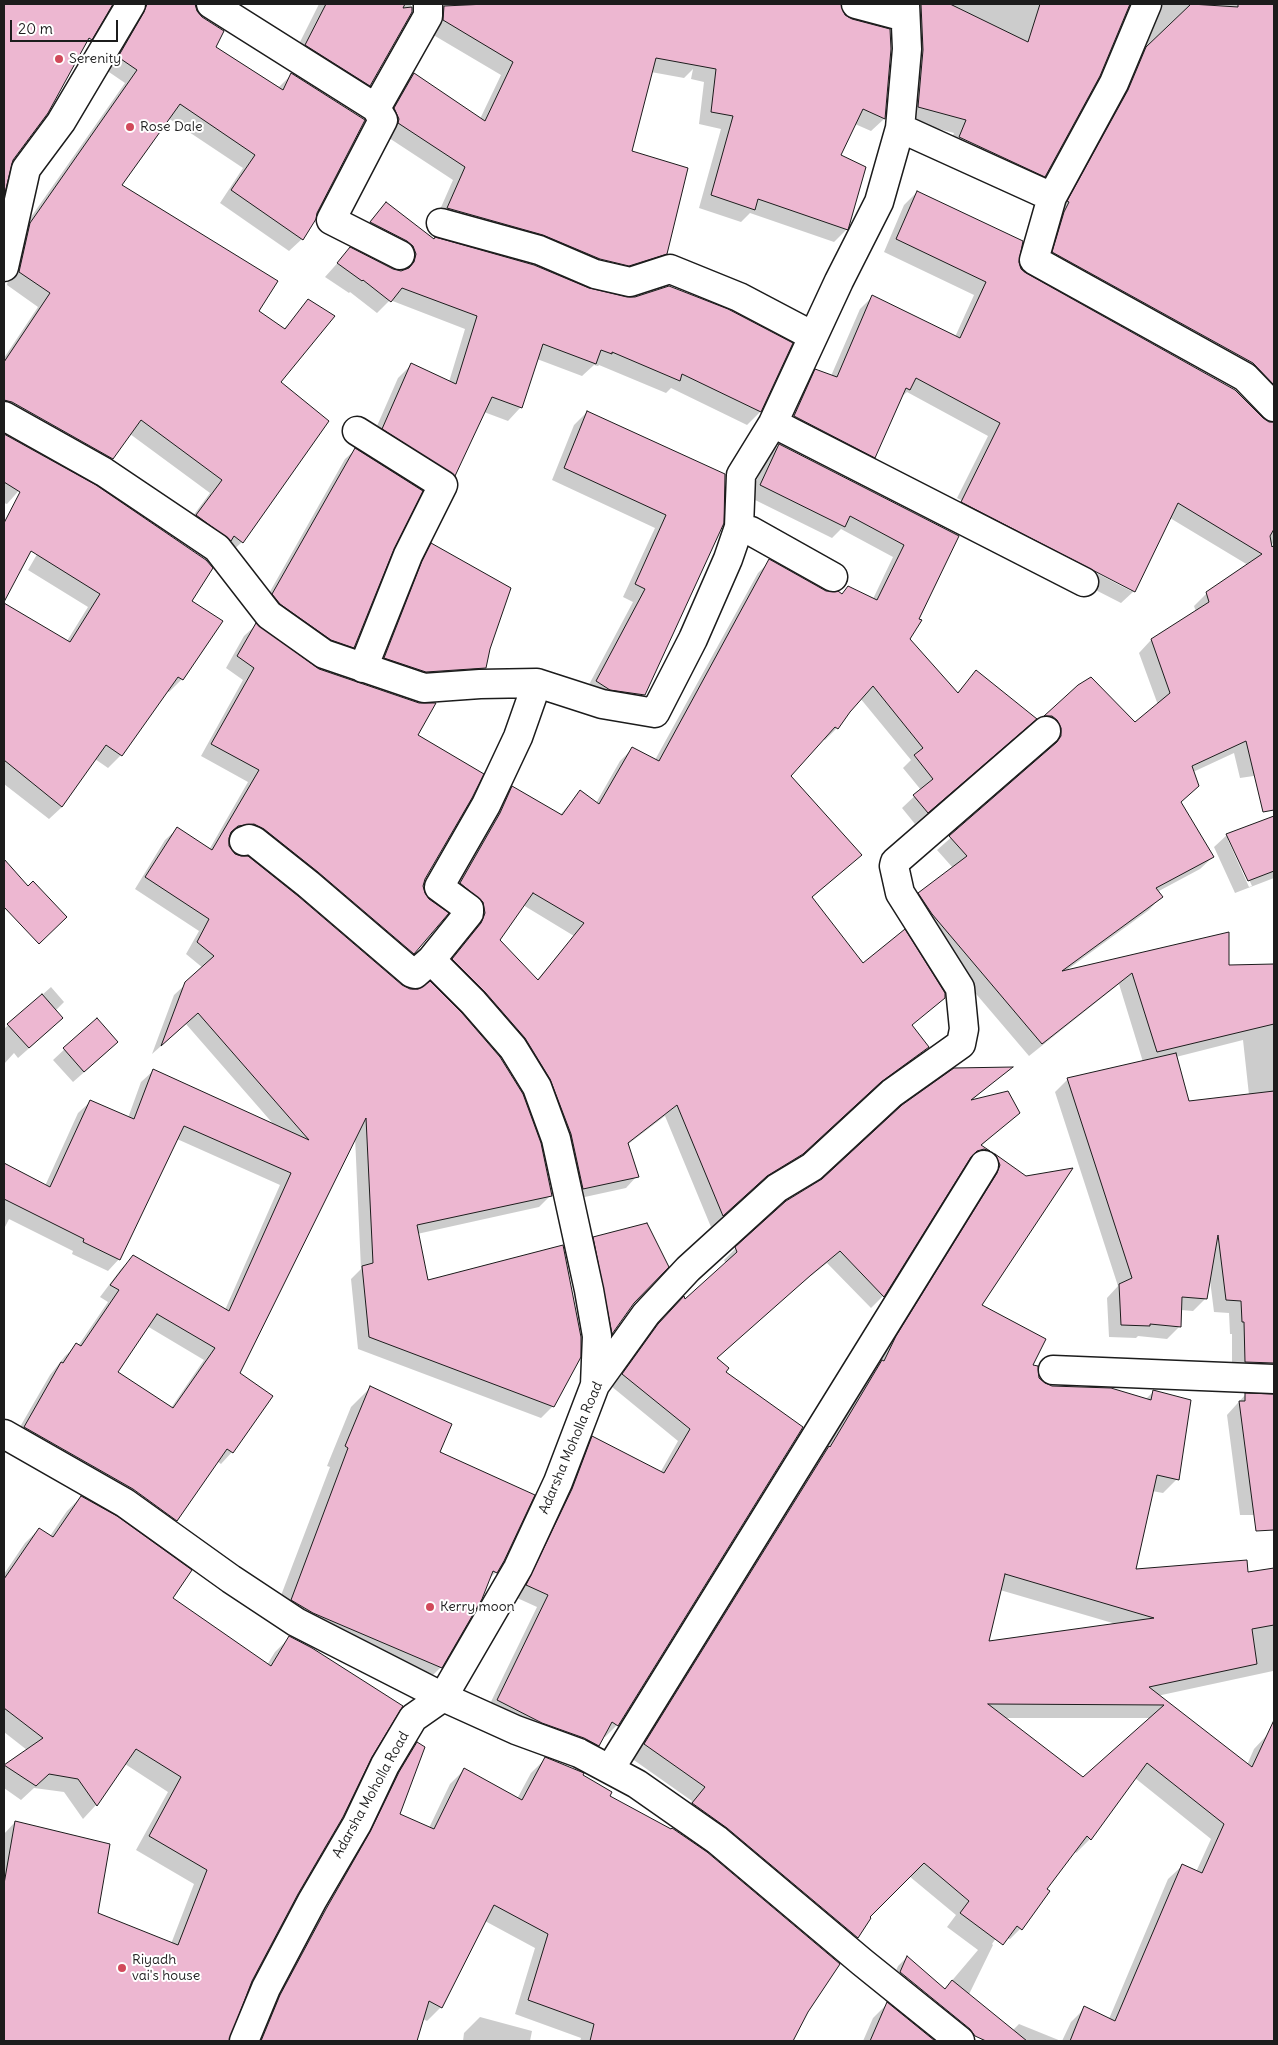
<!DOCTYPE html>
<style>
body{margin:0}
#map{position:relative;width:1278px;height:2045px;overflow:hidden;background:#fff;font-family:Delius,sans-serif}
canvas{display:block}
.frame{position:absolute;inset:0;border:5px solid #1c1c1c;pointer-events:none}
.scale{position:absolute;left:10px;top:20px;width:108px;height:22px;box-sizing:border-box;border:2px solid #1c1c1c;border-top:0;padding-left:6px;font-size:15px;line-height:18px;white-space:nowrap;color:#1c1c1c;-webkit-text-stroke:4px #fff;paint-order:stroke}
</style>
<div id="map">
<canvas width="1278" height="2045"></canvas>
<div class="frame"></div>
<div class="scale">20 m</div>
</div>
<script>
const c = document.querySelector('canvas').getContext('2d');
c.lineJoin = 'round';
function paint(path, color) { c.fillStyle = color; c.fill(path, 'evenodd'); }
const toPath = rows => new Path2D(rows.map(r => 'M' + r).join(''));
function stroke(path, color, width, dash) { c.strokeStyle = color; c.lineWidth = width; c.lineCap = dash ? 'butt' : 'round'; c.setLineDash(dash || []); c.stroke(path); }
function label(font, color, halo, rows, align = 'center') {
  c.font = font + ' Delius,sans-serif'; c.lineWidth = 4; c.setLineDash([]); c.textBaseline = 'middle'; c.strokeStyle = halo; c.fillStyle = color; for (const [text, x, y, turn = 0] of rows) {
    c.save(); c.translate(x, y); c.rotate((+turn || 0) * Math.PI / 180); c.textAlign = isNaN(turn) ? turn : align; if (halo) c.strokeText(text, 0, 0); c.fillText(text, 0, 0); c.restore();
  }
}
const shadow = toPath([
 [4,4,112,4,12,159,4,192],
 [127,4,194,4,196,12,215,47,279,87,291,75,302,239,289,251,220,203,243,168,168,118,120,186,257,311,283,330,309,301,280,383,242,542,229,554,184,528,210,493,130,434,112,458,99,471,4,418,4,358,38,307,7,285,17,237,125,83,106,70],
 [319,4,411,4,411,12,369,85,355,100,291,60],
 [424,4,678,4,694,58,702,4,840,4,840,9,844,16,890,49,884,119,871,131,855,124,840,156,847,229,834,242,750,213,741,222,699,208,721,129,699,124,704,82,691,79,693,69,684,78,651,72,631,152,665,253,652,266,616,278,435,221,453,180,386,136,382,121,401,88,414,75,480,119,501,75,430,33],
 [900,4,1129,4,1099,76,1044,176,1031,189,947,150,954,133,905,120],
 [1143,4,1274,4,1274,412,1040,265,1052,226],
 [917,192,1017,262,1020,269,1269,423,1274,423,1274,544,1270,543,1274,563,1274,773,1240,778,1234,753,1193,772,1198,786,1180,803,1213,857,1200,869,1157,892,1161,897,1149,910,1064,972,1274,966,1274,1383,1232,1374,1232,1334,1230,1334,1229,1313,1214,1312,1210,1280,1206,1298,1193,1311,1181,1310,1180,1326,1167,1339,1138,1336,1136,1338,1109,1337,1107,1298,1118,1286,1055,1092,1068,1079,1143,1062,1119,984,1029,1056,919,927,907,907,919,894,953,868,937,850,1047,753,1049,741,1033,728,1079,686,1135,724,1158,705,1139,653,1151,640,1196,612,1194,606,1207,593,1248,565,1170,518,1134,591,1121,603,949,515,956,500,1131,591,1131,588,957,498,988,436,907,392,900,398,874,457,861,470,782,429,803,383,816,370,831,376,860,309,872,297,955,337,974,295,884,252,904,205],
 [1243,1040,1249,1095,1188,1102,1176,1057],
 [386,203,433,240,589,290,791,344,760,412,747,425,671,388,666,393,599,365,598,366,594,365,582,376,537,359,520,408,508,421,484,412,454,475,441,488,370,442,398,378,411,365,449,382,465,329,390,300,377,313,350,292,349,293,325,277,350,249,393,270,402,272,403,267,358,235],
 [587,412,724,475,644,695,631,708,584,694,633,602,623,597,655,528,552,480,574,425],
 [4,435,95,486,190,601,221,621,182,679,169,692,167,691,121,755,108,768,95,759,62,807,49,819,4,784,4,614,10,608,67,641,88,607,28,570,62,511,22,487,7,504,4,503],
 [779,445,957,536,908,639,956,694,976,672,1023,730,915,824,902,808,921,790,903,768,911,760,860,698,837,728,825,740,823,739,790,776,860,855,811,898,863,965,944,997,911,1026,928,1047,916,1059,868,1093,789,1166,753,1188,711,1227,665,1116,627,1145,637,1176,626,1188,571,1200,539,1091,441,972,470,936,473,926,448,895,500,800,512,788,560,815,580,792,596,803,620,761,632,749,655,760,758,573,770,561,825,592,841,595,848,588,873,599,893,557,841,529,832,538,749,497,767,457],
 [523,905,574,936,537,980,499,940],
 [355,450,392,549,353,647,343,657,263,604,345,459],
 [432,545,488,648,485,667,475,678,415,682,374,669,421,555],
 [256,625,318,670,416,736,424,879,422,886,424,894,429,900,447,914,401,965,242,836,227,837,228,847,551,1195,539,1207,417,1234,427,1281,553,1406,541,1418,358,1349,351,1279,361,1269,355,1137,238,1373,232,1452,221,1464,217,1461,176,1520,164,1532,13,1439,50,1375,65,1356,77,1345,78,1346,108,1302,100,1297,121,1269,133,1257,225,1310,280,1185,177,1139,119,1259,108,1271,72,1254,73,1251,9,1219,4,1229,4,1164,45,1186,78,1113,90,1102,128,1118,141,1082,153,1071,275,1126,186,1024,152,1054,174,995,203,968,186,954,199,931,135,889,165,840,177,829,209,850,248,782,201,756,243,680,226,668,244,636],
 [147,1326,204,1360,171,1408,116,1372],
 [1274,817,1274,878,1235,893,1214,847,1227,835],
 [1228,840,1231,840,1252,886,1249,887],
 [51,987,64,1002,55,1011,51,1029,18,1058,14,1053,4,1064,4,1029],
 [96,1020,106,1053,73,1082,53,1060],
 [1010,1068,971,1101,1019,1112,981,1146,988,1151,977,1162,966,1162,883,1296,871,1308,827,1263,797,1287,716,1359,724,1372,617,1725,605,1737,603,1736,598,1745,586,1757,486,1712,537,1607,515,1597,581,1449,593,1437,660,1473,678,1441,611,1386,646,1338,672,1310,726,1264,724,1260,736,1248],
 [995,1156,1025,1177,980,1306,1044,1385,1145,1400,1153,1392,1177,1479,1163,1493,1152,1491,1135,1571,1247,1574,1274,1569,1274,1678,1273,1671,1157,1696,1247,1765,1254,1749,1268,1734,1274,1734,1274,2041,1062,2041,1071,2022,1085,2008,1109,2019,1168,1879,1182,1866,1196,1872,1211,1839,1135,1778,1090,1839,1076,1853,1074,1851,1045,1889,1024,1925,1010,1939,998,1935,992,1944,993,1945,957,2019,948,2028,891,1982,898,1966,907,1957,944,1990,978,1950,947,1927,956,1915,909,1876,868,1917,870,1919,857,1937,843,1951,679,1818,692,1801,631,1758,815,1461,820,1456,868,1376,873,1370,981,1169],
 [1000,1590,1116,1624,987,1642],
 [1004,1718,1151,1718,1083,1779],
 [594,1238,634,1303,612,1333,602,1343,583,1249],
 [371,1387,438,1452,496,1572,488,1580,441,1667,421,1687,272,1619,330,1467,327,1466,351,1407],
 [1245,1395,1274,1396,1274,1515,1240,1515,1227,1415],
 [81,1497,171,1598,267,1665,275,1652,289,1638,370,1756,251,1980,228,2035,228,2041,4,2041,4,1834,15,1822,96,1914,171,1944,194,1884,136,1850,168,1792,125,1764,96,1805,83,1819,64,1792,34,1788,21,1800,4,1788,4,1765,27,1750,4,1732,4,1574,25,1543,39,1529,50,1536,67,1511],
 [417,1744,398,1815,429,1828,450,1784,464,1770,517,1799,531,1773,545,1759,581,1776,608,1796,807,2012,791,2041,580,2041,581,2038,515,2014,535,1948,485,1921,441,2007,427,2021,423,2019,416,2041,254,2041,267,2010,403,1758],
 [887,2004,933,2041,863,2041,873,2018],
 [480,2017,532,2031,530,2041,463,2041,464,2033],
 [1019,2024,1061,2041,980,2041,994,2027,1012,2031]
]);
const building = toPath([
 [4,4,113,4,92,40,89,38,48,113,13,160,4,197,4,4],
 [147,4,195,4,197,11,202,17,224,31,216,47,283,90,291,73,365,120,317,213,316,219,303,240,231,190,255,155,180,104,122,185,278,281,259,311,285,329,308,299,335,316,281,382,329,421,243,543,234,536,231,541,196,515,222,480,141,420,113,459,12,402,4,400,4,362,50,293,19,272,30,223,137,70,118,57,144,12,147,4],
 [326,4,405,4,403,8,412,7,412,12,370,86,305,45,326,4],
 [487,4,841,4,845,15,852,19,890,29,891,49,885,119,863,109,841,155,866,167,848,230,758,199,755,210,711,195,733,116,711,112,716,69,656,58,632,151,688,168,667,254,629,266,600,259,543,235,447,208,465,167,398,123,399,119,394,108,414,73,485,121,513,62,443,20,444,6,487,4],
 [921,4,950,4,1028,42,1040,4,1130,4,1100,76,1045,177,959,137,966,120,918,107,923,50,921,4],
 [1191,4,1238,7,1238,4,1274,4,1274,385,1253,363,1052,252,1064,212,1069,202,1067,201,1128,90,1146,47,1191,4],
 [917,191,1023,241,1019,262,1021,269,1026,273,1235,390,1263,418,1269,422,1274,422,1274,529,1270,536,1272,547,1274,545,1274,810,1263,812,1246,741,1192,766,1199,786,1181,802,1214,857,1156,888,1163,897,1062,971,1229,932,1229,965,1274,964,1274,1024,1157,1052,1132,973,1042,1044,932,914,918,893,967,856,949,836,1057,742,1061,736,1061,728,1057,720,1052,716,1044,716,1078,685,1091,677,1135,722,1170,693,1151,639,1209,602,1206,592,1262,554,1178,503,1135,592,961,502,1000,423,916,378,910,390,906,388,875,458,794,416,815,369,837,377,872,295,960,338,986,282,896,239,917,191],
 [386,202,434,239,435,237,534,265,589,288,627,297,635,297,669,286,728,309,793,343,761,412,682,374,680,381,612,352,612,354,601,350,596,364,543,344,522,408,492,397,455,476,382,429,411,363,456,384,477,316,402,288,391,302,363,280,362,281,337,263,350,247,393,269,401,271,409,268,414,262,416,254,413,246,407,241,370,222,386,202],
 [587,411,725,474,724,523,645,695,610,690,596,681,645,589,635,584,666,515,564,468,587,411],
 [4,434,96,485,206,560,213,568,192,601,223,621,183,680,178,677,122,756,106,745,62,807,4,760,4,603,70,642,100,594,31,551,4,602,4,523,20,492,4,482,4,434],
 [779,444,959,536,919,619,922,620,910,639,958,693,976,670,1037,719,928,813,913,795,933,779,914,755,923,748,873,686,850,712,838,729,835,727,791,776,862,855,812,897,863,963,905,929,945,993,945,998,912,1025,929,1047,881,1082,803,1154,767,1176,723,1216,677,1105,628,1143,639,1177,583,1189,571,1134,550,1079,525,1038,485,992,452,959,481,923,485,913,483,902,460,883,500,813,512,786,562,815,580,790,599,804,632,747,659,761,769,559,826,591,838,591,842,594,848,586,877,600,904,545,850,516,845,527,760,485,779,444],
 [533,893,584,923,538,980,500,940,533,893],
 [355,448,423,491,394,549,354,648,331,640,280,604,272,594,355,448],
 [431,543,511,588,490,649,486,668,426,672,384,658,422,561,431,543],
 [256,623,319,669,419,703,436,703,418,735,484,774,472,798,425,879,423,886,425,893,429,899,449,913,414,954,318,872,264,829,254,824,238,826,231,832,229,838,229,846,235,854,241,856,248,856,298,896,402,985,410,989,418,989,430,981,462,1013,500,1057,523,1094,541,1143,552,1196,417,1225,428,1280,563,1245,581,1337,581,1357,554,1407,369,1337,362,1266,373,1263,366,1118,240,1373,273,1396,233,1453,227,1449,177,1521,133,1489,24,1427,61,1362,63,1363,76,1343,81,1346,119,1290,110,1285,133,1255,229,1311,291,1173,184,1126,120,1260,83,1242,84,1239,4,1199,4,1163,50,1187,90,1100,134,1119,153,1069,309,1140,198,1013,161,1046,185,982,214,956,197,942,209,919,145,877,177,827,212,850,259,770,211,744,254,668,237,656,256,623],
 [157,1314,215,1348,173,1408,118,1372,157,1314],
 [1274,816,1274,871,1248,881,1226,834,1274,816],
 [4,859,28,886,33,881,67,917,39,944,4,907,4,859],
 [42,994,63,1018,29,1048,7,1024,42,994],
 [97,1018,118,1042,84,1072,63,1048,97,1018],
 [1176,1053,1189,1101,1274,1091,1274,1363,1245,1362,1244,1322,1242,1322,1241,1301,1226,1300,1218,1235,1207,1299,1182,1297,1181,1327,1150,1324,1150,1326,1121,1325,1119,1284,1132,1278,1067,1078,1176,1053],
 [1013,1067,971,1100,1008,1091,1020,1113,981,1145,990,1151,984,1149,977,1151,971,1157,884,1297,840,1251,811,1275,717,1358,729,1368,726,1372,803,1427,618,1726,612,1722,599,1746,584,1738,542,1723,497,1700,548,1595,526,1585,572,1489,592,1436,664,1473,690,1429,622,1374,658,1324,684,1296,685,1299,737,1252,735,1247,786,1201,822,1179,902,1105,954,1068,1013,1067],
 [995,1154,1026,1176,1073,1168,982,1305,1046,1339,1033,1365,1038,1366,1039,1378,1045,1383,1052,1386,1111,1388,1151,1400,1153,1390,1191,1400,1179,1480,1157,1475,1136,1569,1247,1560,1248,1572,1274,1568,1274,1625,1252,1629,1257,1664,1149,1687,1252,1767,1274,1720,1274,2041,1070,2041,1084,2006,1115,2021,1182,1864,1202,1873,1224,1824,1147,1763,1091,1840,1087,1836,1047,1889,1050,1891,1022,1930,1017,1926,1003,1945,960,1913,969,1901,924,1863,870,1917,871,1918,858,1938,727,1828,692,1803,705,1787,644,1744,829,1446,830,1447,882,1360,884,1361,896,1336,997,1173,1000,1165,995,1154],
 [1005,1574,1154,1618,989,1641,1005,1574],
 [988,1704,1164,1705,1083,1777,988,1704],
 [647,1223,669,1267,634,1303,612,1334,593,1237,647,1223],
 [370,1386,452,1424,440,1452,535,1495,504,1561,497,1573,493,1571,482,1599,442,1668,313,1613,291,1600,348,1448,345,1446,370,1386],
 [1245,1393,1274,1394,1274,1530,1256,1531,1239,1401,1245,1401,1245,1393],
 [81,1496,117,1516,192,1570,173,1598,271,1666,289,1636,312,1648,403,1706,372,1757,343,1817,298,1894,252,1981,229,2041,4,2041,4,1884,15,1821,110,1844,98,1913,178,1945,207,1870,149,1836,181,1777,136,1749,97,1806,78,1779,49,1774,36,1786,4,1765,43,1738,4,1708,4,1579,39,1528,53,1537,81,1496],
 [417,1742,425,1747,400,1814,434,1829,464,1768,522,1800,545,1757,584,1773,583,1775,612,1792,610,1796,671,1829,672,1828,707,1852,840,1964,808,2012,793,2041,590,2041,594,2024,528,2000,548,1934,494,1905,442,2008,429,2001,417,2041,261,2041,280,1995,326,1909,370,1832,399,1772,417,1742],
 [907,1956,945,1989,952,1980,1027,2041,986,2041,975,2036,970,2029,900,1972,907,1956],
 [887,2002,935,2041,870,2041,887,2002]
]);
const minor = toPath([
 [211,4,376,108],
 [856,4,905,17],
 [1147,4,1114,83,1052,197,1034,260,1245,377,1274,407],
 [900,128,1052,197],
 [441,223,539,250,595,274,630,282,670,269,739,297,813,336],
 [400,255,331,220,383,120,376,108,428,16,428,4],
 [4,267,26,169,61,122,131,4],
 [4,416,104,472,217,548,269,615,324,654,424,688,480,684,537,683,602,704,655,713,693,639,728,559,739,527,741,475,773,423,839,281,879,202,900,128,907,49,905,4],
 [773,423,1084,582],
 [357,431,443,485,408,555,363,668],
 [739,527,751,531,833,577],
 [244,841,249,839,254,841,308,884,412,973,415,974,431,960,473,1002,513,1048,537,1087,556,1139,589,1290,597,1336,595,1385],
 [431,960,469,913,469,909,439,887,486,805,518,737,537,683],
 [1053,1370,1274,1379],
 [4,1434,125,1503,231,1579,296,1622,443,1697,516,1730,579,1753,637,1784,717,1840,862,1962,960,2041],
 [610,1769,984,1165],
 [244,2041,266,1988,312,1901,357,1824,385,1765,413,1718,443,1697,518,1568,558,1482,595,1385,646,1314,688,1269,777,1188,812,1167,892,1093,961,1044,964,1029,960,988,900,893,894,866,895,862,1046,731]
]);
const markers = [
 [59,59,5,"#d1495b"],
 [130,127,5,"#d1495b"],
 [430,1607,5,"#d1495b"],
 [122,1968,5,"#d1495b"]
];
const poiNames = [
 ["Serenity",69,59],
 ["Rose Dale",140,127],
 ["Kerry moon",440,1607],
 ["Riyadh",132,1960],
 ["vai's house",132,1976]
];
const streetNames = [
 ["Adarsha Moholla Road",571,1448,-67],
 ["Adarsha Moholla Road",371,1795,-61]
];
paint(shadow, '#0003');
paint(building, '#edb7d1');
stroke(building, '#1c1c1c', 1);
stroke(minor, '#1c1c1c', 31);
stroke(minor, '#fff', 28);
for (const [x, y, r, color] of markers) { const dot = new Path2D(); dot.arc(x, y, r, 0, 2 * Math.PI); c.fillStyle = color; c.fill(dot); stroke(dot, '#fff', 2); }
label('14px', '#1c1c1c', '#fff', poiNames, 'left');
label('14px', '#1c1c1c', '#fff', streetNames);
</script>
